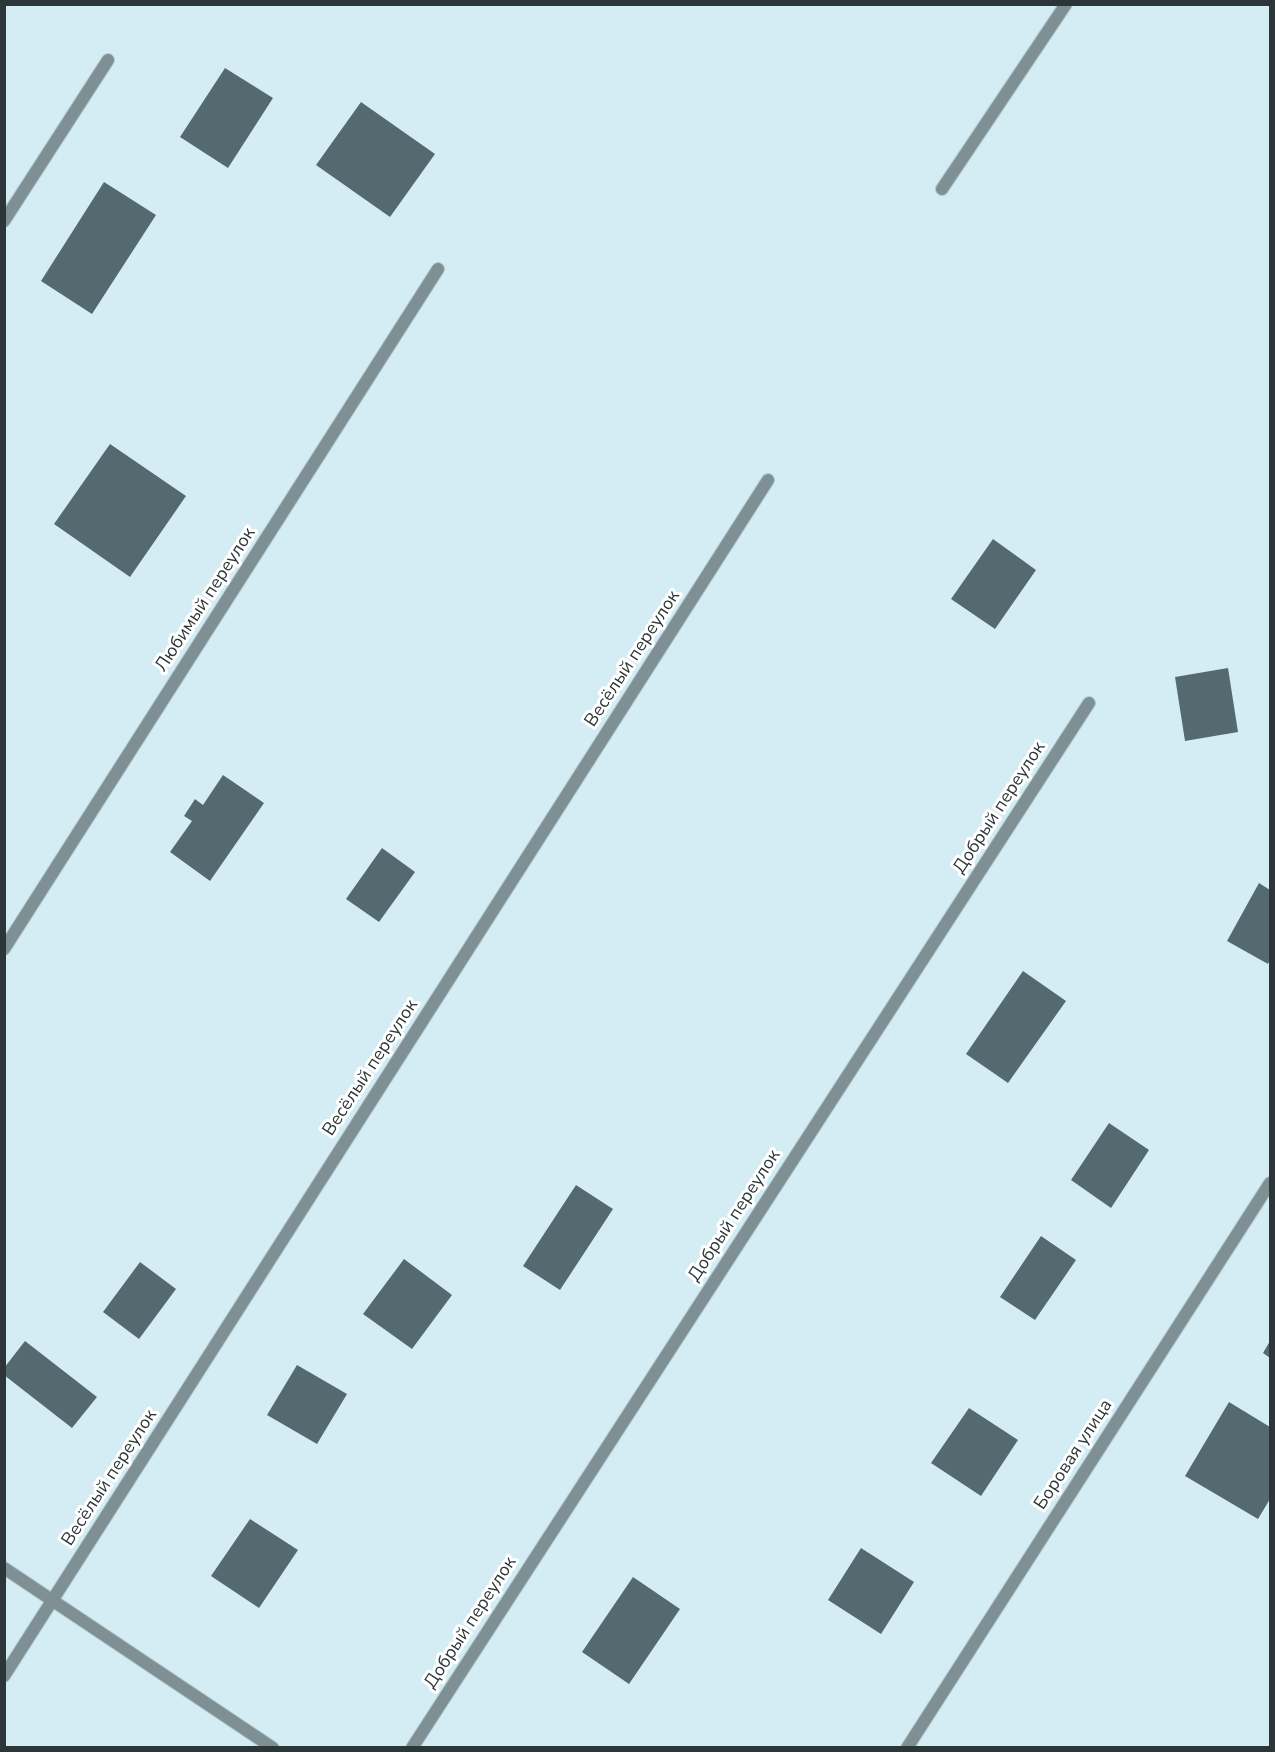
<!DOCTYPE html>
<meta charset="utf-8">
<style>
body{margin:0}
#map{position:relative;width:1275px;height:1752px;overflow:hidden;background:#d4edf4;font-family:"Nunito Sans",sans-serif}
canvas{display:block}
.frame{position:absolute;inset:0;border:6px solid #2c3639;pointer-events:none}
</style>
<div id="map">
<canvas width="1275" height="1752"></canvas>
<div class="frame"></div>
</div>
<script>
const c = document.querySelector('canvas').getContext('2d');
c.lineJoin = 'round';
function paint(path, color) { c.fillStyle = color; c.fill(path, 'evenodd'); }
const toPath = rows => new Path2D(rows.map(r => 'M' + r).join(''));
function stroke(path, color, width, dash) { c.strokeStyle = color; c.lineWidth = width; c.lineCap = dash ? 'butt' : 'round'; c.setLineDash(dash || []); c.stroke(path); }
function label(font, color, halo, rows, align = 'center') {
  c.font = font + ' "Nunito Sans",sans-serif'; c.lineWidth = 6; c.setLineDash([]); c.textBaseline = 'middle'; c.strokeStyle = halo; c.fillStyle = color; for (const [text, x, y, turn = 0] of rows) {
    c.save(); c.translate(x, y); c.rotate((+turn || 0) * Math.PI / 180); c.textAlign = isNaN(turn) ? turn : align; if (halo) c.strokeText(text, 0, 0); c.fillText(text, 0, 0); c.restore();
  }
}
const building = toPath([
 [225,68,273,98,228,168,180,137],
 [361,102,435,154,390,217,316,165],
 [104,182,156,215,92,314,41,281],
 [110,444,186,496,130,577,54,524],
 [993,539,1036,570,995,629,951,599],
 [1228,668,1238,732,1185,741,1175,677],
 [223,775,264,803,210,881,170,852,192,821,184,816,195,799,203,805],
 [382,848,415,872,379,922,346,899],
 [1259,883,1270,890,1270,959,1268,964,1227,941],
 [1023,971,1066,1001,1008,1083,966,1054],
 [1109,1123,1149,1150,1111,1208,1071,1180],
 [576,1185,613,1209,560,1290,523,1266],
 [1041,1236,1076,1260,1035,1320,1000,1297],
 [404,1259,452,1295,412,1349,363,1314],
 [140,1262,176,1289,139,1339,103,1312],
 [25,1341,97,1397,72,1428,4,1375,4,1368],
 [1270,1341,1270,1358,1263,1353],
 [297,1365,347,1394,317,1444,267,1415],
 [1229,1402,1270,1427,1270,1499,1258,1519,1185,1476],
 [969,1408,1018,1440,981,1496,931,1463],
 [250,1519,298,1550,259,1608,211,1576],
 [861,1548,914,1582,881,1634,828,1600],
 [633,1577,680,1609,629,1684,582,1652]
]);
const street = toPath([
 [942,189,1066,4],
 [4,221,108,60],
 [4,949,438,269],
 [4,1568,273,1748],
 [4,1676,768,480],
 [412,1748,1089,703],
 [907,1748,1270,1183]
]);
const streetNames = [
 ["Любимый переулок",206,600,-57],
 ["Весёлый переулок",633,659,-57],
 ["Добрый переулок",1000,808,-57],
 ["Весёлый переулок",371,1068,-57],
 ["Добрый переулок",735,1216,-57],
 ["Боровая улица",1074,1455,-57],
 ["Весёлый переулок",110,1478,-57],
 ["Добрый переулок",471,1623,-57]
];
paint(building, '#546a70');
stroke(street, '#b2c8cf', 14);
stroke(street, '#7f9095', 12);
label('18px', '#2c3639', '#fff', streetNames);
</script>
